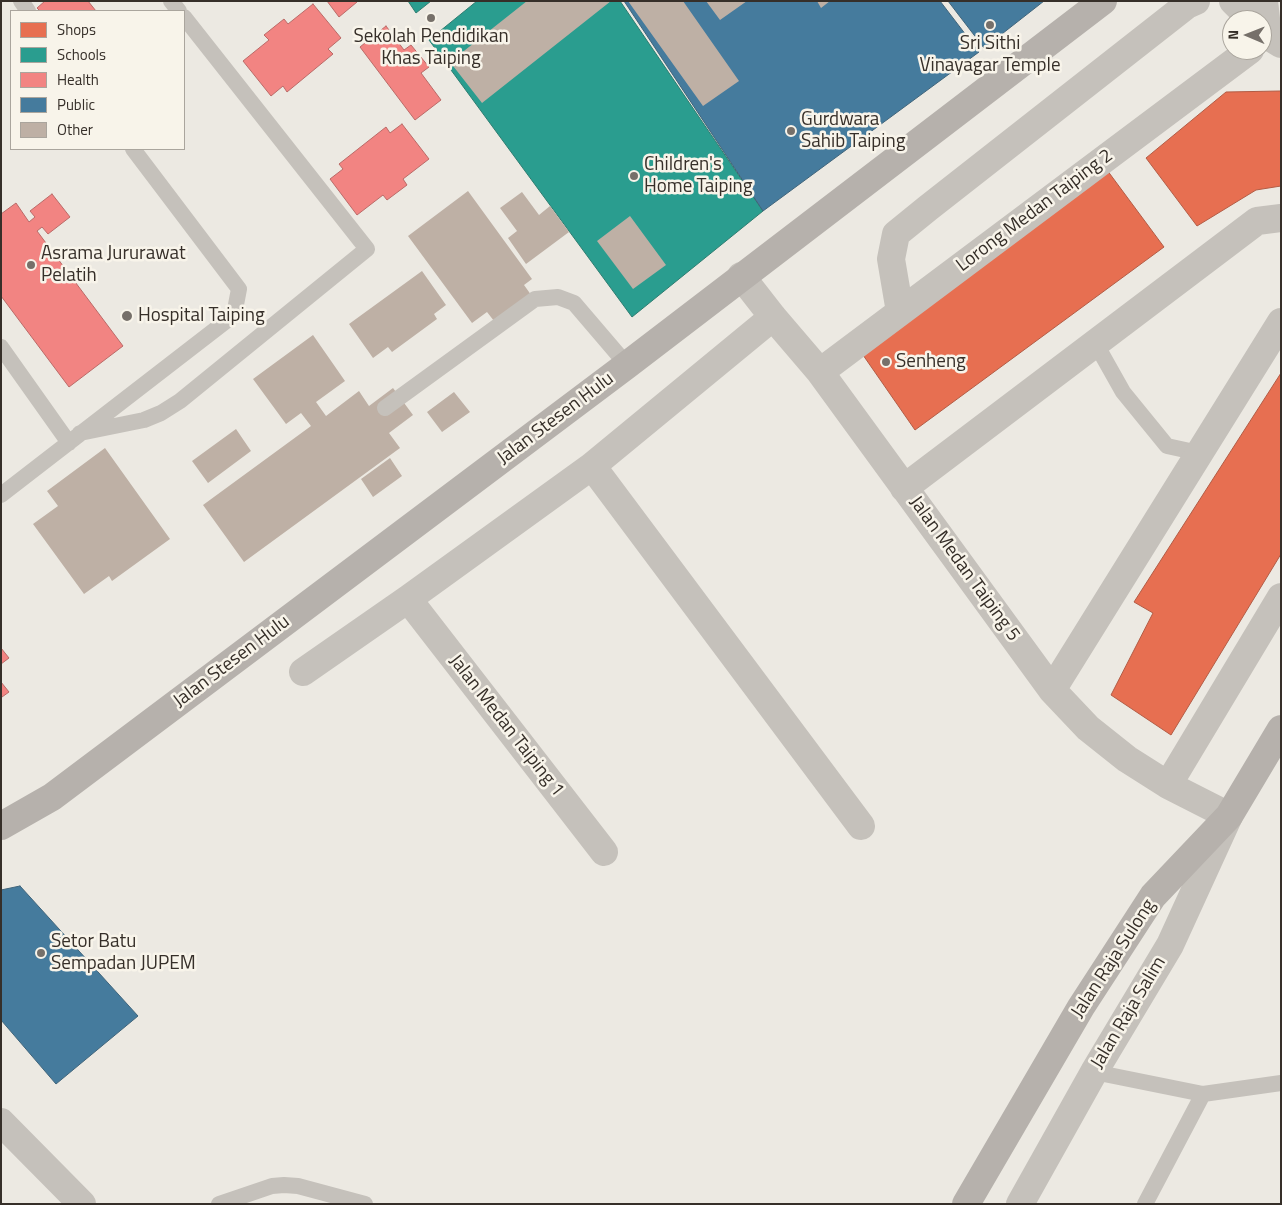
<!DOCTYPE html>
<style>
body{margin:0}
#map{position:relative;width:1282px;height:1205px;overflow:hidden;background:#ece9e2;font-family:"Titillium Web",sans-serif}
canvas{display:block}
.frame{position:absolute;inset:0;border:2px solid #362f29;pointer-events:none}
.legend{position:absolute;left:10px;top:10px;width:175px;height:140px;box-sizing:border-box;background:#f8f4ea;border:1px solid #aaa59d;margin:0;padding:6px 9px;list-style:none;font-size:15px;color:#362f29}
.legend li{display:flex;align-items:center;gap:10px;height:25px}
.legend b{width:25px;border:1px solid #aaa59d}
.north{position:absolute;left:1222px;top:10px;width:50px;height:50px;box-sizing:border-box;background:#f8f4ea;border:1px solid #aaa59d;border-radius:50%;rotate:271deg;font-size:14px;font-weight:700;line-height:20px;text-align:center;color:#362f29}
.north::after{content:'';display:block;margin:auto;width:18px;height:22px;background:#76706a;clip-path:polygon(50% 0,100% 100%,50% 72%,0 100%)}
</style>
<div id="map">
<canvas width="1282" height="1205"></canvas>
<div class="frame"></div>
<ul class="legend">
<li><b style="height:14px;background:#e76f51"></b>Shops</li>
<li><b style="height:14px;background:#2a9d8f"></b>Schools</li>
<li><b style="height:14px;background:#f28482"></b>Health</li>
<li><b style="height:14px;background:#457b9d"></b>Public</li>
<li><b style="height:14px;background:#beb0a5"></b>Other</li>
</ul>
<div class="north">N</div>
</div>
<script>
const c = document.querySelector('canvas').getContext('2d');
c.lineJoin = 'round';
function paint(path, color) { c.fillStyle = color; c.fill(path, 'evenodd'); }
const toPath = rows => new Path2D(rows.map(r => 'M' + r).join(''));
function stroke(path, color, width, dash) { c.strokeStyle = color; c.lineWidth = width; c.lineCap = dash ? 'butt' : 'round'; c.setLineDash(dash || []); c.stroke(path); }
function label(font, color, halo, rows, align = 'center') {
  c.font = font + ' "Titillium Web",sans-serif'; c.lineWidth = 5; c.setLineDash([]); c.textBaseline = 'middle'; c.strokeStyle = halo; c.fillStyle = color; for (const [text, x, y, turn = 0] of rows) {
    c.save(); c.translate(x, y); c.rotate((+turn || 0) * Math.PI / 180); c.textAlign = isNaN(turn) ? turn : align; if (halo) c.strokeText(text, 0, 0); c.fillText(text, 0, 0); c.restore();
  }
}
const shops = toPath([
 [1281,91,1281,186,1256,190,1197,226,1146,158,1226,92,1281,91],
 [1107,170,1164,247,915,430,863,355,1107,170],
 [1281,373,1281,554,1171,735,1111,695,1153,613,1134,602,1281,373]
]);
const schools = toPath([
 [408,1,431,1,416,13,408,1],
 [477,1,620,1,763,211,632,317,429,40,477,1]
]);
const health = toPath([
 [45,1,88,1,96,11,40,11,37,8,45,1],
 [327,1,356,1,357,2,339,17,327,1],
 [313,4,341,38,328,49,333,54,287,92,283,86,271,96,243,61,269,40,264,35,284,19,288,24,313,4],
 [386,26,404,50,411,45,429,67,421,73,441,100,415,120,360,47,386,26],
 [402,124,429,159,403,179,407,185,387,200,383,195,357,215,330,179,343,169,339,164,386,127,390,133,402,124],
 [52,194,70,217,48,234,42,227,37,231,123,346,69,387,1,296,1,214,16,203,29,222,35,217,30,211,52,194],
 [1,648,9,658,1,664,1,648],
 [1,682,9,692,2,697,1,696,1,682]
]);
const public = toPath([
 [624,1,940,1,979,52,763,211,624,1],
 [948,1,1044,1,984,48,948,1],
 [20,886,138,1016,56,1084,1,1020,1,890,20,886]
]);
const building = toPath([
 [527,1,611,1,482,103,450,62],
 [628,1,683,1,739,81,703,106],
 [706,1,747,1,720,20],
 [817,1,830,1,821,8],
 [468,191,532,279,524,285,534,299,498,326,487,312,472,323,408,236],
 [522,192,539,215,550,206,569,232,526,264,508,238,517,231,500,208],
 [630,216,666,265,633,289,597,241],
 [422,271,446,305,434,314,437,319,392,352,388,347,373,358,349,324],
 [313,335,345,381,316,402,326,416,359,391,369,406,393,388,413,415,389,433,400,448,244,562,203,505,311,426,301,413,286,424,253,379],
 [454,392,470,412,442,432,427,412],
 [236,429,251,451,208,483,192,461],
 [105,448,170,539,112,581,109,576,84,594,33,524,58,506,47,491],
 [390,458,402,476,373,497,361,479]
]);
const lane = toPath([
 [21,1,28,11],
 [171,1,179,11],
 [1096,344,1123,392,1167,446,1199,453],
 [1,347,69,443],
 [385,408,535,299,558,297,574,303,627,365],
 [80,433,144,420,161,413,180,401,367,249,184,17],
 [1,495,234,315,239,289,133,149],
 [1094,1072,1203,1094,1281,1083],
 [219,1204,272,1186,284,1185,298,1186,365,1204],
 [1145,1204,1203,1094]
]);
const street = toPath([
 [1233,1,1252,20],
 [1264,1,1268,36,1281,44],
 [741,276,773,317,820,372,1052,690,1088,728,1127,759,1168,785,1229,816,1170,945,1094,1072,1020,1204],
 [900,312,891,259,896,234,928,208,1187,5,1196,1],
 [820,372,1250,50],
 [592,466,861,826],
 [904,488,1257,221,1281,218],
 [408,599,604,852],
 [303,672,408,599,592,466,773,317],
 [1052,690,1281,322],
 [1168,785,1281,597],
 [1,1122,82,1204]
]);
const secondary = toPath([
 [1,826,52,797,627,365,1103,1],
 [966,1204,1081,1007,1153,896,1229,816,1281,729]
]);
const markers = [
 [431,18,5,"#76706a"],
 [990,25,5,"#76706a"],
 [791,131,5,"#76706a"],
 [634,176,5,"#76706a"],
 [31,265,5,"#76706a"],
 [127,316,6,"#76706a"],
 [886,362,5,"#76706a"],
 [41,953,5,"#76706a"]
];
const poiNames = [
 ["Sekolah Pendidikan",431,37,"center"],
 ["Khas Taiping",431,59,"center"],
 ["Sri Sithi",990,44,"center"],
 ["Vinayagar Temple",990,66,"center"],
 ["Gurdwara",801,120],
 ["Sahib Taiping",801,142],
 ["Children's",644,165],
 ["Home Taiping",644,187],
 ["Asrama Jururawat",41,254],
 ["Pelatih",41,276],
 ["Hospital Taiping",138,316],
 ["Senheng",896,362],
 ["Setor Batu",51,942],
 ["Sempadan JUPEM",51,964]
];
const streetNames = [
 ["Lorong Medan Taiping 2",1035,211,-37],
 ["Jalan Stesen Hulu",556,419,-37],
 ["Jalan Medan Taiping 5",964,569,54],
 ["Jalan Stesen Hulu",232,662,-37],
 ["Jalan Medan Taiping 1",506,726,52],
 ["Jalan Raja Sulong",1114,959,-57],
 ["Jalan Raja Salim",1129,1013,-59]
];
paint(shops, '#e76f51');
stroke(shops, '#b25c45', 1);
paint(schools, '#2a9d8f');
stroke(schools, '#2e7c70', 1);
paint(health, '#f28482');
stroke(health, '#ba6a67', 1);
paint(public, '#457b9d');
stroke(public, '#40647a', 1);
paint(building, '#beb0a5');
stroke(lane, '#c5c1bb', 16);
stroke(street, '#c5c1bb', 28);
stroke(secondary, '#b6b1ac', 28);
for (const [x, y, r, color] of markers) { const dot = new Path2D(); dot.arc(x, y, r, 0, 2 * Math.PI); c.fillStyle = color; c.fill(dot); stroke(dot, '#f8f4ea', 2); }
label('19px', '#362f29', '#f8f4ea', poiNames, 'left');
label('19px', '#362f29', '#f8f4ea', streetNames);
</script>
